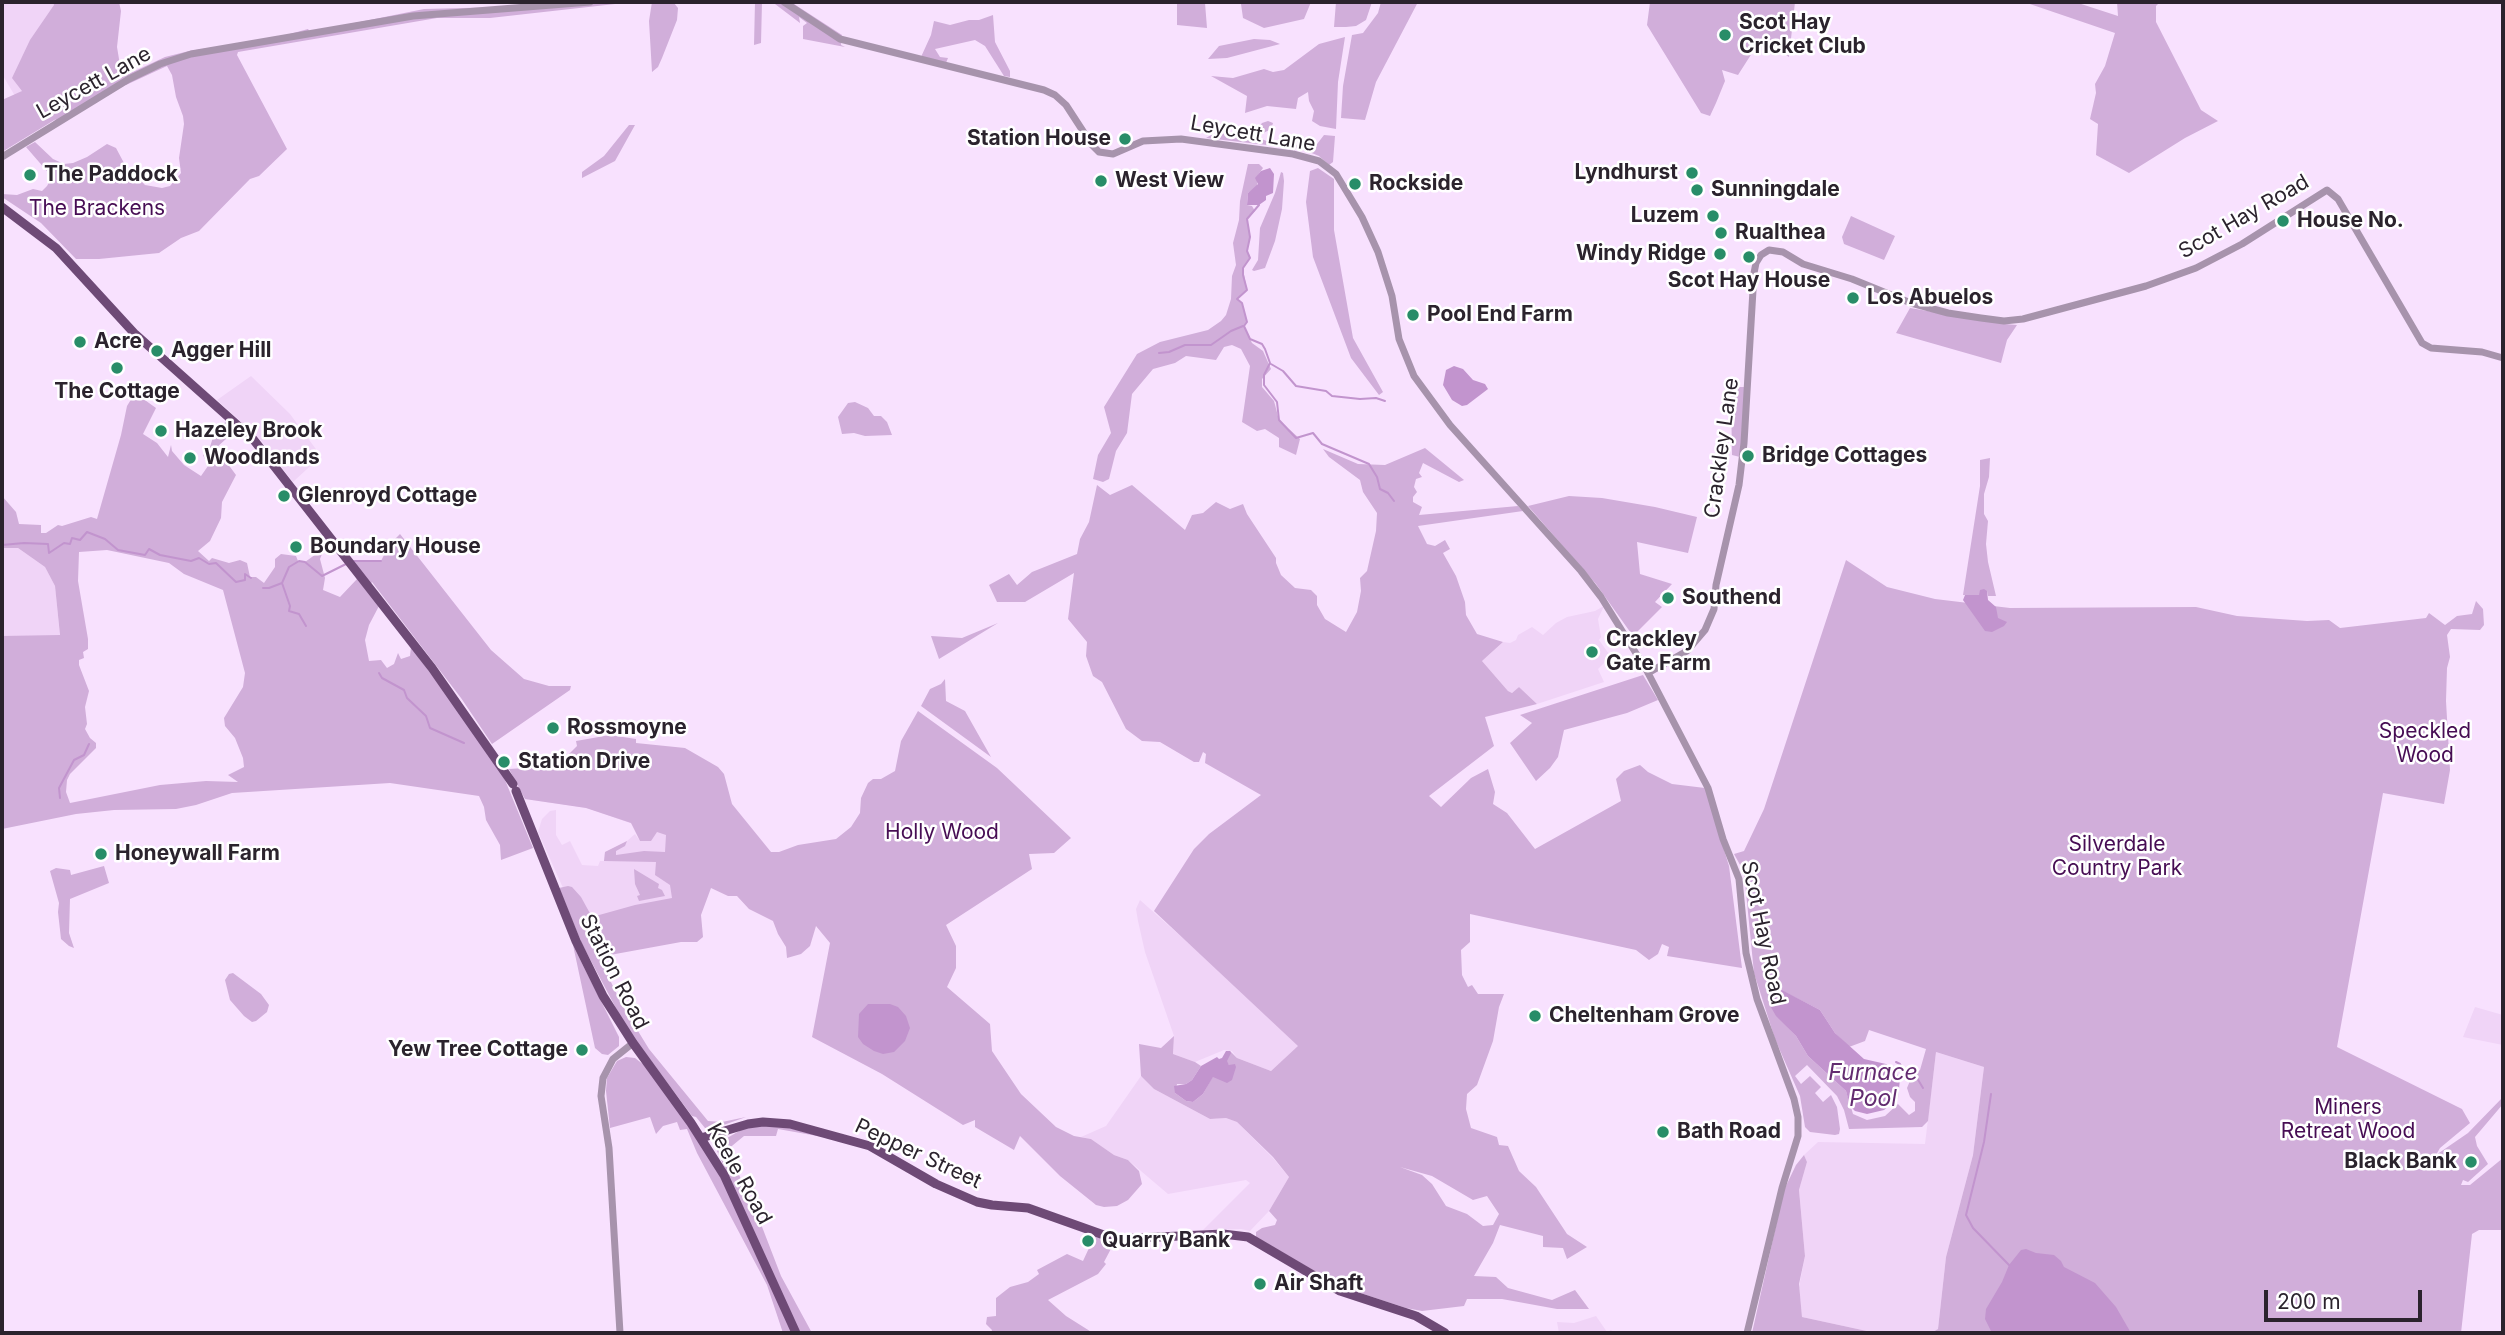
<!DOCTYPE html>
<style>
body{margin:0}
#map{position:relative;width:2505px;height:1335px;overflow:hidden;background:#f8e1fe;font-family:Inter,sans-serif}
canvas{display:block}
.frame{position:absolute;inset:0;border:4px solid #2b232d;pointer-events:none}
.scale{position:absolute;left:2264px;top:1290px;width:158px;height:32px;box-sizing:border-box;border:4px solid #2b232d;border-top:0;padding-left:9px;font-size:21px;line-height:24px;white-space:nowrap;color:#2b232d;-webkit-text-stroke:5px #fff;paint-order:stroke}
</style>
<div id="map">
<canvas width="2505" height="1335"></canvas>
<div class="frame"></div>
<div class="scale">200 m</div>
</div>
<script>
const c = document.querySelector('canvas').getContext('2d');
c.lineJoin = 'round';
function paint(path, color) { c.fillStyle = color; c.fill(path, 'evenodd'); }
const toPath = rows => new Path2D(rows.map(r => 'M' + r).join(''));
function stroke(path, color, width, dash) { c.strokeStyle = color; c.lineWidth = width; c.lineCap = dash ? 'butt' : 'round'; c.setLineDash(dash || []); c.stroke(path); }
function label(font, color, halo, rows, align = 'center') {
  c.font = font + ' Inter,sans-serif'; c.lineWidth = 5; c.setLineDash([]); c.textBaseline = 'middle'; c.strokeStyle = halo; c.fillStyle = color; for (const [text, x, y, turn = 0] of rows) {
    c.save(); c.translate(x, y); c.rotate((+turn || 0) * Math.PI / 180); c.textAlign = isNaN(turn) ? turn : align; if (halo) c.strokeText(text, 0, 0); c.fillText(text, 0, 0); c.restore();
  }
}
const built = toPath([
 [3,2,53,2,54,5,22,91,15,96,2,74],
 [251,376,290,414,321,456,293,482,259,438,217,400],
 [2,548,18,548,45,567,55,586,60,636,2,636],
 [1604,606,1598,619,1601,637,1599,640,1609,654,1608,659,1598,669,1604,682,1537,704,1519,687,1512,693,1508,691,1482,661,1503,642,1510,643,1516,640,1518,635,1532,627,1543,635,1556,623,1567,617,1595,611],
 [514,778,648,816,845,940,666,835,666,852,673,862,672,900,594,957,538,832,542,819,550,811,556,810,556,835,562,845,570,841,582,865,598,866,600,861,604,861,605,852,627,841,635,834,640,841,656,832,587,808,525,799],
 [1140,900,1213,965,1299,1046,1271,1071,1237,1058,1232,1051,1224,1050,1195,1062,1173,1054,1174,1036,1145,952,1138,921,1136,909],
 [2475,1007,2503,1015,2503,1045,2463,1037],
 [1936,1052,1984,1067,1973,1155,1946,1257,1938,1329,1931,1333,1876,1333,1802,1317,1799,1287,1805,1256,1799,1190,1807,1162,1804,1155,1818,1142,1925,1144],
 [1141,1076,1154,1089,1210,1119,1226,1118,1237,1122,1273,1158,1289,1177,1269,1211,1250,1231,1241,1229,1203,1230,1250,1183,1246,1180,1168,1194,1128,1160,1114,1155,1091,1139,1081,1137,1106,1126],
 [1596,1316,1607,1332,1611,1330,1614,1333,1559,1333,1557,1322,1574,1323]
]);
const green = toPath([
 [53,2,119,2,121,11,117,47,122,77,165,57,189,51,275,38,308,29,310,32,424,9,503,7,557,2,633,2,490,18,437,18,238,52,237,55,287,149,259,176,250,179,199,231,181,238,159,253,99,259,76,259,41,223,2,197,2,194,17,195,33,189,42,191,47,186,52,177,26,147,35,142,53,159,64,164,73,163,87,157,107,144,116,148,124,163,145,185,162,188,170,186,181,173,179,158,184,124,183,116,176,97,172,75,167,66,126,85,125,82,48,128,56,119,2,152,2,100,22,91,12,78,30,40,54,5],
 [652,2,721,2,674,3,678,8,677,20,662,58,658,67,652,72,649,21],
 [755,2,791,2,842,35,841,45,845,47,803,39,803,26,807,23,799,17,800,23,775,4,762,2,761,43,754,45],
 [1177,2,1205,3,1207,28,1177,25],
 [1264,2,1311,2,1304,19,1264,28,1243,18,1241,4],
 [1336,2,1372,2,1366,20,1356,26,1346,27,1334,27],
 [1381,2,1418,2,1376,82,1365,120,1341,118,1343,86,1352,35,1363,33,1378,13],
 [1650,2,1795,2,1789,57,1761,39,1738,75,1722,70,1725,81,1716,103,1710,116,1701,113,1647,25],
 [2024,2,2075,2,2118,16,2117,2,2160,2,2156,6,2156,22,2201,110,2218,121,2185,138,2129,173,2096,155,2098,124,2090,119,2096,93,2095,84,2105,66,2115,33],
 [993,15,995,42,1010,71,1010,77,1004,76,985,46,975,40,935,49,940,57,948,58,946,63,921,57,931,35,934,21,950,25,969,20,979,20],
 [1345,37,1338,82,1336,129,1320,126,1312,121,1314,111,1309,101,1308,92,1298,98,1296,109,1267,106,1245,113,1247,96,1211,76,1233,78,1264,69,1273,72,1284,70,1319,44],
 [1254,39,1270,40,1280,44,1227,58,1208,59,1219,46],
 [1268,121,1273,123,1271,129,1256,137,1272,143,1286,143,1314,148,1324,135,1335,136,1333,162,1329,165,1319,156,1302,149,1206,138,1213,134,1249,132,1258,128,1262,123],
 [629,125,635,125,615,161,582,178,582,172,604,156],
 [1248,164,1259,164,1263,168,1258,175,1257,187,1248,193,1247,205,1252,206,1255,211,1247,219,1250,237,1247,251,1250,258,1243,269,1247,290,1237,299,1242,303,1247,322,1244,326,1252,343,1263,351,1271,369,1262,379,1262,387,1274,401,1279,420,1300,439,1296,455,1279,447,1279,438,1265,429,1257,431,1242,422,1250,366,1241,349,1232,345,1224,347,1216,360,1186,356,1175,363,1153,369,1132,394,1127,433,1116,451,1109,479,1103,482,1093,479,1098,455,1111,433,1104,407,1137,354,1160,342,1208,330,1221,321,1226,315,1231,299,1232,276,1236,265,1233,243,1239,220,1240,201],
 [1318,168,1334,179,1334,230,1353,338,1383,392,1379,395,1351,358,1313,257,1306,202,1310,171],
 [1281,172,1283,173,1284,181,1282,209,1275,241,1265,268,1254,271,1252,270,1258,260,1260,228,1275,193],
 [1851,216,1895,236,1884,260,1844,244,1842,237],
 [1910,308,2005,324,2017,325,2007,340,2001,363,1896,333],
 [1734,387,1745,387,1740,457,1732,455,1731,395],
 [135,393,156,408,143,434,157,443,168,457,171,445,172,451,184,465,201,476,208,466,203,455,209,450,215,431,228,420,237,429,216,448,236,475,222,502,221,518,210,541,198,551,209,561,212,558,229,563,240,560,247,563,250,577,256,577,264,583,275,567,275,559,281,554,296,556,298,561,305,562,330,544,333,548,322,554,320,559,325,578,323,590,340,597,357,579,379,606,369,625,365,640,369,661,381,660,387,668,394,664,398,653,401,659,410,656,411,647,479,739,505,780,533,848,501,860,500,845,486,820,484,807,479,796,390,783,232,793,196,805,176,809,114,810,76,814,2,829,2,636,60,635,55,586,45,567,18,548,2,548,2,496,16,512,19,524,41,525,41,533,46,533,58,525,62,526,91,517,97,519,121,435,127,406],
 [107,550,169,563,184,574,223,590,245,673,243,687,224,718,225,726,235,738,243,758,244,767,228,775,238,782,206,781,160,785,70,803,66,792,67,780,70,774,96,748,96,743,90,738,85,729,87,724,85,707,89,691,79,665,79,660,84,658,83,652,88,649,88,639,78,581,79,552],
 [855,402,868,408,874,416,881,416,887,422,892,435,865,436,854,433,842,434,838,417,848,403],
 [1425,448,1464,480,1459,482,1423,463,1419,473,1422,477,1416,479,1414,487,1417,492,1413,497,1413,502,1422,507,1419,515,1518,506,1523,511,1418,526,1427,544,1435,546,1445,540,1450,549,1443,553,1456,576,1465,602,1466,615,1477,634,1503,642,1482,661,1508,691,1512,693,1519,687,1537,704,1485,717,1494,746,1429,796,1441,807,1471,778,1488,769,1495,792,1493,804,1507,813,1535,849,1621,801,1616,779,1624,771,1640,765,1648,772,1672,784,1705,788,1729,866,1742,968,1667,956,1669,947,1662,944,1658,954,1649,960,1636,950,1470,914,1470,942,1461,950,1462,975,1468,987,1472,985,1478,994,1504,994,1499,1007,1493,1041,1477,1085,1467,1094,1466,1109,1471,1128,1497,1137,1499,1145,1508,1146,1519,1171,1536,1187,1567,1234,1587,1247,1567,1259,1563,1248,1543,1247,1543,1236,1500,1225,1493,1243,1474,1276,1496,1277,1508,1288,1552,1300,1575,1290,1589,1309,1557,1309,1502,1299,1467,1299,1464,1306,1422,1311,1406,1308,1342,1287,1256,1237,1256,1232,1262,1228,1275,1225,1277,1220,1269,1211,1289,1177,1273,1157,1237,1122,1226,1118,1210,1119,1154,1089,1141,1076,1139,1044,1161,1048,1174,1036,1173,1054,1195,1062,1201,1066,1192,1080,1186,1084,1177,1084,1175,1093,1186,1101,1193,1102,1203,1094,1213,1076,1229,1065,1226,1061,1230,1051,1237,1058,1271,1071,1298,1046,1154,911,1194,849,1209,834,1261,795,1205,763,1206,754,1203,752,1199,762,1194,762,1160,742,1142,741,1126,729,1102,682,1093,676,1086,656,1087,642,1068,619,1074,573,1025,602,997,602,989,585,1009,574,1017,585,1032,572,1077,554,1080,539,1089,522,1097,485,1110,495,1132,485,1185,530,1192,515,1203,513,1216,502,1230,509,1243,504,1247,514,1276,558,1276,563,1281,575,1295,588,1311,590,1317,596,1317,605,1325,619,1346,632,1357,612,1361,591,1360,578,1367,571,1369,562,1376,531,1377,513,1363,492,1360,480,1329,457,1323,449,1358,464,1385,465],
 [1400,1167,1432,1176,1473,1200,1487,1196,1499,1214,1493,1225,1483,1226,1467,1214,1446,1206,1432,1184,1422,1175],
 [1990,458,1989,477,1984,494,1984,514,1988,521,1986,544,1988,562,1996,596,1988,596,1987,591,1979,595,1963,595,1980,486,1980,460],
 [1569,496,1602,498,1655,507,1697,517,1688,553,1637,542,1640,574,1672,584,1655,602,1662,607,1633,636,1596,584,1528,506],
 [400,534,491,650,524,679,549,686,571,686,570,690,492,744,461,698,372,582,369,587,350,561,381,561,389,545],
 [1846,560,1887,587,1935,599,2010,608,2196,607,2237,616,2307,621,2329,620,2340,628,2426,618,2429,613,2445,625,2457,616,2472,614,2476,601,2483,609,2484,625,2480,630,2451,629,2447,635,2450,657,2447,668,2446,701,2450,770,2444,804,2383,793,2337,1047,2462,1109,2470,1123,2440,1148,2436,1155,2468,1133,2503,1097,2503,1104,2475,1137,2477,1146,2488,1164,2468,1182,2463,1180,2461,1185,2470,1185,2503,1158,2503,1230,2479,1230,2472,1234,2461,1333,1931,1333,1938,1329,1946,1257,1973,1155,1984,1067,1936,1052,1928,1121,1922,1127,1849,1129,1844,1110,1837,1096,1807,1065,1795,1076,1801,1084,1810,1076,1821,1087,1815,1093,1823,1102,1831,1095,1837,1107,1840,1129,1839,1134,1835,1135,1810,1132,1805,1127,1800,1096,1775,1039,1754,973,1744,872,1734,854,1744,851,1764,809],
 [1779,989,1820,1010,1835,1033,1849,1047,1865,1041,1869,1030,1926,1049,1920,1070,1912,1076,1907,1088,1910,1097,1915,1102,1915,1111,1909,1115,1898,1104,1885,1116,1867,1120,1853,1114,1846,1091,1808,1056,1796,1036,1777,1016],
 [998,623,980,634,939,659,931,636,962,638],
 [1643,675,1658,700,1627,713,1564,730,1558,757,1550,768,1536,781,1510,743,1532,723,1520,715],
 [945,679,946,701,965,711,991,757,921,706,930,689,941,684],
 [918,711,997,768,1071,838,1054,853,1029,854,1032,869,946,925,956,946,956,968,947,987,990,1024,992,1051,1021,1094,1056,1127,1074,1136,1091,1139,1114,1155,1128,1160,1139,1171,1142,1184,1128,1200,1117,1206,1104,1207,1096,1205,1060,1176,1020,1136,1014,1150,975,1127,975,1120,963,1125,882,1074,812,1037,830,943,816,926,810,946,801,954,787,958,786,947,778,934,773,921,749,909,737,896,728,896,711,888,701,915,703,937,697,942,681,942,599,957,622,1005,649,1049,708,1121,722,1122,746,1117,718,1127,705,1128,696,1117,692,1116,626,1027,582,944,559,888,568,886,572,887,581,897,592,917,635,905,672,898,670,885,655,875,656,862,604,861,605,852,627,841,625,846,616,851,616,855,644,851,665,852,666,835,657,832,651,841,640,841,631,823,586,808,525,799,509,769,557,766,577,746,576,741,610,735,636,739,636,743,685,748,718,767,724,774,732,804,771,852,779,852,798,845,836,839,851,827,860,813,861,798,868,783,873,779,881,779,895,771,901,741],
 [104,866,109,883,70,899,69,933,74,948,69,946,61,939,58,912,59,903,50,871,56,868,70,870,71,875],
 [634,869,659,884,658,888,662,890,665,896,639,901,637,896,640,895,635,884],
 [573,945,619,1037,619,1046,608,1055,602,1054,595,1048],
 [233,973,261,994,269,1005,267,1012,256,1021,252,1022,244,1016,230,1000,225,980,229,974],
 [626,1057,635,1058,644,1065,687,1123,714,1165,731,1197,793,1333,783,1333,767,1285,697,1153,687,1129,680,1130,677,1122,663,1126,656,1134,650,1117,610,1128,606,1091,607,1078,617,1061],
 [775,1124,823,1137,778,1129,776,1136,744,1136,727,1150,754,1206,781,1276,812,1333,800,1333,717,1151,722,1141,746,1127],
 [1804,1155,1807,1162,1799,1190,1805,1256,1799,1284,1802,1317,1876,1333,1752,1333,1784,1190,1796,1165],
 [1095,1235,1114,1243,1104,1262,1106,1264,1098,1274,1048,1300,1066,1316,1093,1333,991,1333,992,1330,986,1324,987,1317,996,1316,996,1298,1010,1287,1028,1282,1039,1274,1037,1270,1067,1254,1083,1261]
]);
const water = toPath([
 [1270,168,1274,174,1273,193,1266,196,1266,200,1259,205,1247,205,1248,193,1258,184,1255,178,1261,171],
 [1454,366,1463,369,1473,380,1485,384,1488,389,1467,405,1462,406,1452,400,1443,385,1446,370],
 [1984,589,1987,591,1988,600,1996,607,1998,618,2007,622,2004,626,1992,632,1985,631,1963,600,1965,595,1979,595,1980,590],
 [1780,989,1820,1010,1835,1033,1864,1059,1886,1064,1895,1071,1900,1079,1898,1098,1884,1110,1867,1114,1855,1111,1850,1106,1846,1091,1808,1056,1796,1036,1776,1016,1768,1002,1772,992],
 [868,1004,890,1004,898,1007,906,1016,910,1028,905,1041,894,1052,883,1054,874,1051,863,1044,858,1037,859,1014],
 [1226,1051,1230,1051,1231,1053,1227,1061,1229,1065,1235,1064,1236,1067,1232,1080,1227,1083,1213,1077,1203,1094,1193,1102,1186,1101,1175,1093,1174,1086,1186,1084,1192,1080,1201,1066,1217,1057,1219,1059,1222,1058],
 [2026,1249,2036,1253,2054,1255,2061,1261,2064,1267,2095,1283,2116,1307,2131,1333,1992,1333,1985,1319,1986,1309,2002,1282,2009,1265,2021,1250]
]);
const stream = toPath([
 [1259,205,1247,219,1250,237,1247,251,1250,258,1243,268,1243,275,1247,290,1237,299,1242,303,1247,322,1244,326,1250,339,1262,344,1265,349,1270,363,1264,375,1264,385,1277,402,1279,420,1296,438,1313,433,1322,444,1369,464,1377,477,1380,489,1388,493,1394,501],
 [1159,353,1169,352,1185,345,1211,345,1231,331,1243,326],
 [1271,364,1283,371,1296,386,1326,391,1332,396,1360,399,1376,398,1385,401],
 [2,545,24,543,48,544,49,553,64,543,70,544,72,538,80,540,87,532,105,539,118,550,145,555,149,549,160,555,191,561,199,558,209,564,216,563,236,582,245,580,245,574,251,578],
 [354,561,381,561],
 [282,583,290,606,289,611,299,614,306,626],
 [263,588,269,588,282,583,289,567,299,561,305,562,322,576,346,564],
 [379,673,382,678,404,690,407,698,426,716,430,728,464,743],
 [60,798,59,788,74,760,84,755,89,744],
 [1896,1062,1900,1064,1906,1074,1917,1078,1923,1088],
 [1991,1094,1984,1142,1966,1215,1973,1228,2009,1265]
]);
const minor = toPath([
 [784,2,840,39,1044,90,1055,95,1066,105,1092,145,1099,152,1113,154,1143,141,1181,139,1293,154,1319,161,1336,174,1362,217,1378,252,1392,296,1399,339,1414,376,1450,425,1581,571,1601,597,1647,671,1708,788,1723,839,1739,879,1746,953,1757,999,1794,1099,1798,1117,1798,1136,1782,1188,1747,1333],
 [2,157,129,79,160,64,191,54,413,16,590,2],
 [1648,673,1687,651,1705,630,1714,609,1716,585,1739,485,1744,443,1754,273,1756,263,1761,255,1769,250,1783,252,1803,264,1852,279,1911,303,1948,313,1981,318,2004,321,2023,319,2146,286,2196,268,2242,244,2327,190,2338,199,2422,343,2431,348,2482,352,2503,358],
 [620,1333,609,1148,601,1096,603,1078,613,1059,633,1043]
]);
const major = toPath([
 [2,207,56,248,134,333,253,439,432,668,513,784],
 [516,791,576,941,603,996,633,1043,691,1123,724,1175,796,1333],
 [701,1138,748,1124,763,1122,790,1124,870,1146,936,1184,977,1202,992,1205,1028,1208,1115,1239,1223,1234,1248,1237,1340,1291,1416,1316,1445,1333]
]);
const markers = [
 [1725,35,7,"#288d68"],
 [1125,139,7,"#288d68"],
 [1692,173,7,"#288d68"],
 [30,175,7,"#288d68"],
 [1101,181,7,"#288d68"],
 [1355,184,7,"#288d68"],
 [1697,190,7,"#288d68"],
 [1713,216,7,"#288d68"],
 [2283,221,7,"#288d68"],
 [1721,233,7,"#288d68"],
 [1720,254,7,"#288d68"],
 [1749,257,7,"#288d68"],
 [1853,298,7,"#288d68"],
 [1413,315,7,"#288d68"],
 [80,342,7,"#288d68"],
 [157,351,7,"#288d68"],
 [117,368,7,"#288d68"],
 [161,431,7,"#288d68"],
 [1748,456,7,"#288d68"],
 [190,458,7,"#288d68"],
 [284,496,7,"#288d68"],
 [296,547,7,"#288d68"],
 [1668,598,7,"#288d68"],
 [1592,652,7,"#288d68"],
 [553,728,7,"#288d68"],
 [504,762,7,"#288d68"],
 [101,854,7,"#288d68"],
 [1535,1016,7,"#288d68"],
 [582,1050,7,"#288d68"],
 [1663,1132,7,"#288d68"],
 [2471,1162,7,"#288d68"],
 [1088,1241,7,"#288d68"],
 [1260,1284,7,"#288d68"]
];
const poiNames = [
 ["Scot Hay",1739,23],
 ["Cricket Club",1739,47],
 ["Station House",1111,139,"right"],
 ["Lyndhurst",1678,173,"right"],
 ["The Paddock",44,175],
 ["West View",1115,181],
 ["Rockside",1369,184],
 ["Sunningdale",1711,190],
 ["Luzem",1699,216,"right"],
 ["House No.",2297,221],
 ["Rualthea",1735,233],
 ["Windy Ridge",1706,254,"right"],
 ["Scot Hay House",1749,281,"center"],
 ["Los Abuelos",1867,298],
 ["Pool End Farm",1427,315],
 ["Acre",94,342],
 ["Agger Hill",171,351],
 ["The Cottage",117,392,"center"],
 ["Hazeley Brook",175,431],
 ["Bridge Cottages",1762,456],
 ["Woodlands",204,458],
 ["Glenroyd Cottage",298,496],
 ["Boundary House",310,547],
 ["Southend",1682,598],
 ["Crackley",1606,640],
 ["Gate Farm",1606,664],
 ["Rossmoyne",567,728],
 ["Station Drive",518,762],
 ["Honeywall Farm",115,854],
 ["Cheltenham Grove",1549,1016],
 ["Yew Tree Cottage",568,1050,"right"],
 ["Bath Road",1677,1132],
 ["Black Bank",2457,1162,"right"],
 ["Quarry Bank",1102,1241],
 ["Air Shaft",1274,1284]
];
const streetNames = [
 ["Leycett Lane",94,83,-29],
 ["Leycett Lane",1253,134,10],
 ["Scot Hay Road",2244,217,-30],
 ["Crackley Lane",1722,448,-82],
 ["Scot Hay Road",1763,933,78],
 ["Station Road",614,972,63],
 ["Pepper Street",918,1154,25],
 ["Keele Road",739,1174,61]
];
const parkNames = [
 ["The Brackens",97,209],
 ["Speckled",2425,732],
 ["Wood",2425,756],
 ["Holly Wood",942,833],
 ["Silverdale",2117,845],
 ["Country Park",2117,869],
 ["Miners",2348,1108],
 ["Retreat Wood",2348,1132]
];
const waterNames = [
 ["Furnace",1873,1073],
 ["Pool",1873,1099]
];
paint(built, '#f0d4f7');
paint(green, '#d1aeda');
paint(water, '#c294ce');
stroke(stream, '#c294ce', 2);
stroke(minor, '#a793ac', 7);
stroke(major, '#6e4a76', 9);
for (const [x, y, r, color] of markers) { const dot = new Path2D(); dot.arc(x, y, r, 0, 2 * Math.PI); c.fillStyle = color; c.fill(dot); stroke(dot, '#fff', 2.5); }
label('bold 21px', '#2b232d', '#fff', poiNames, 'left');
label('21px', '#2b232d', '#fff', streetNames);
label('21px', '#470d54', '#fff', parkNames);
label('italic 23px', '#632b70', '#fff', waterNames);
</script>
